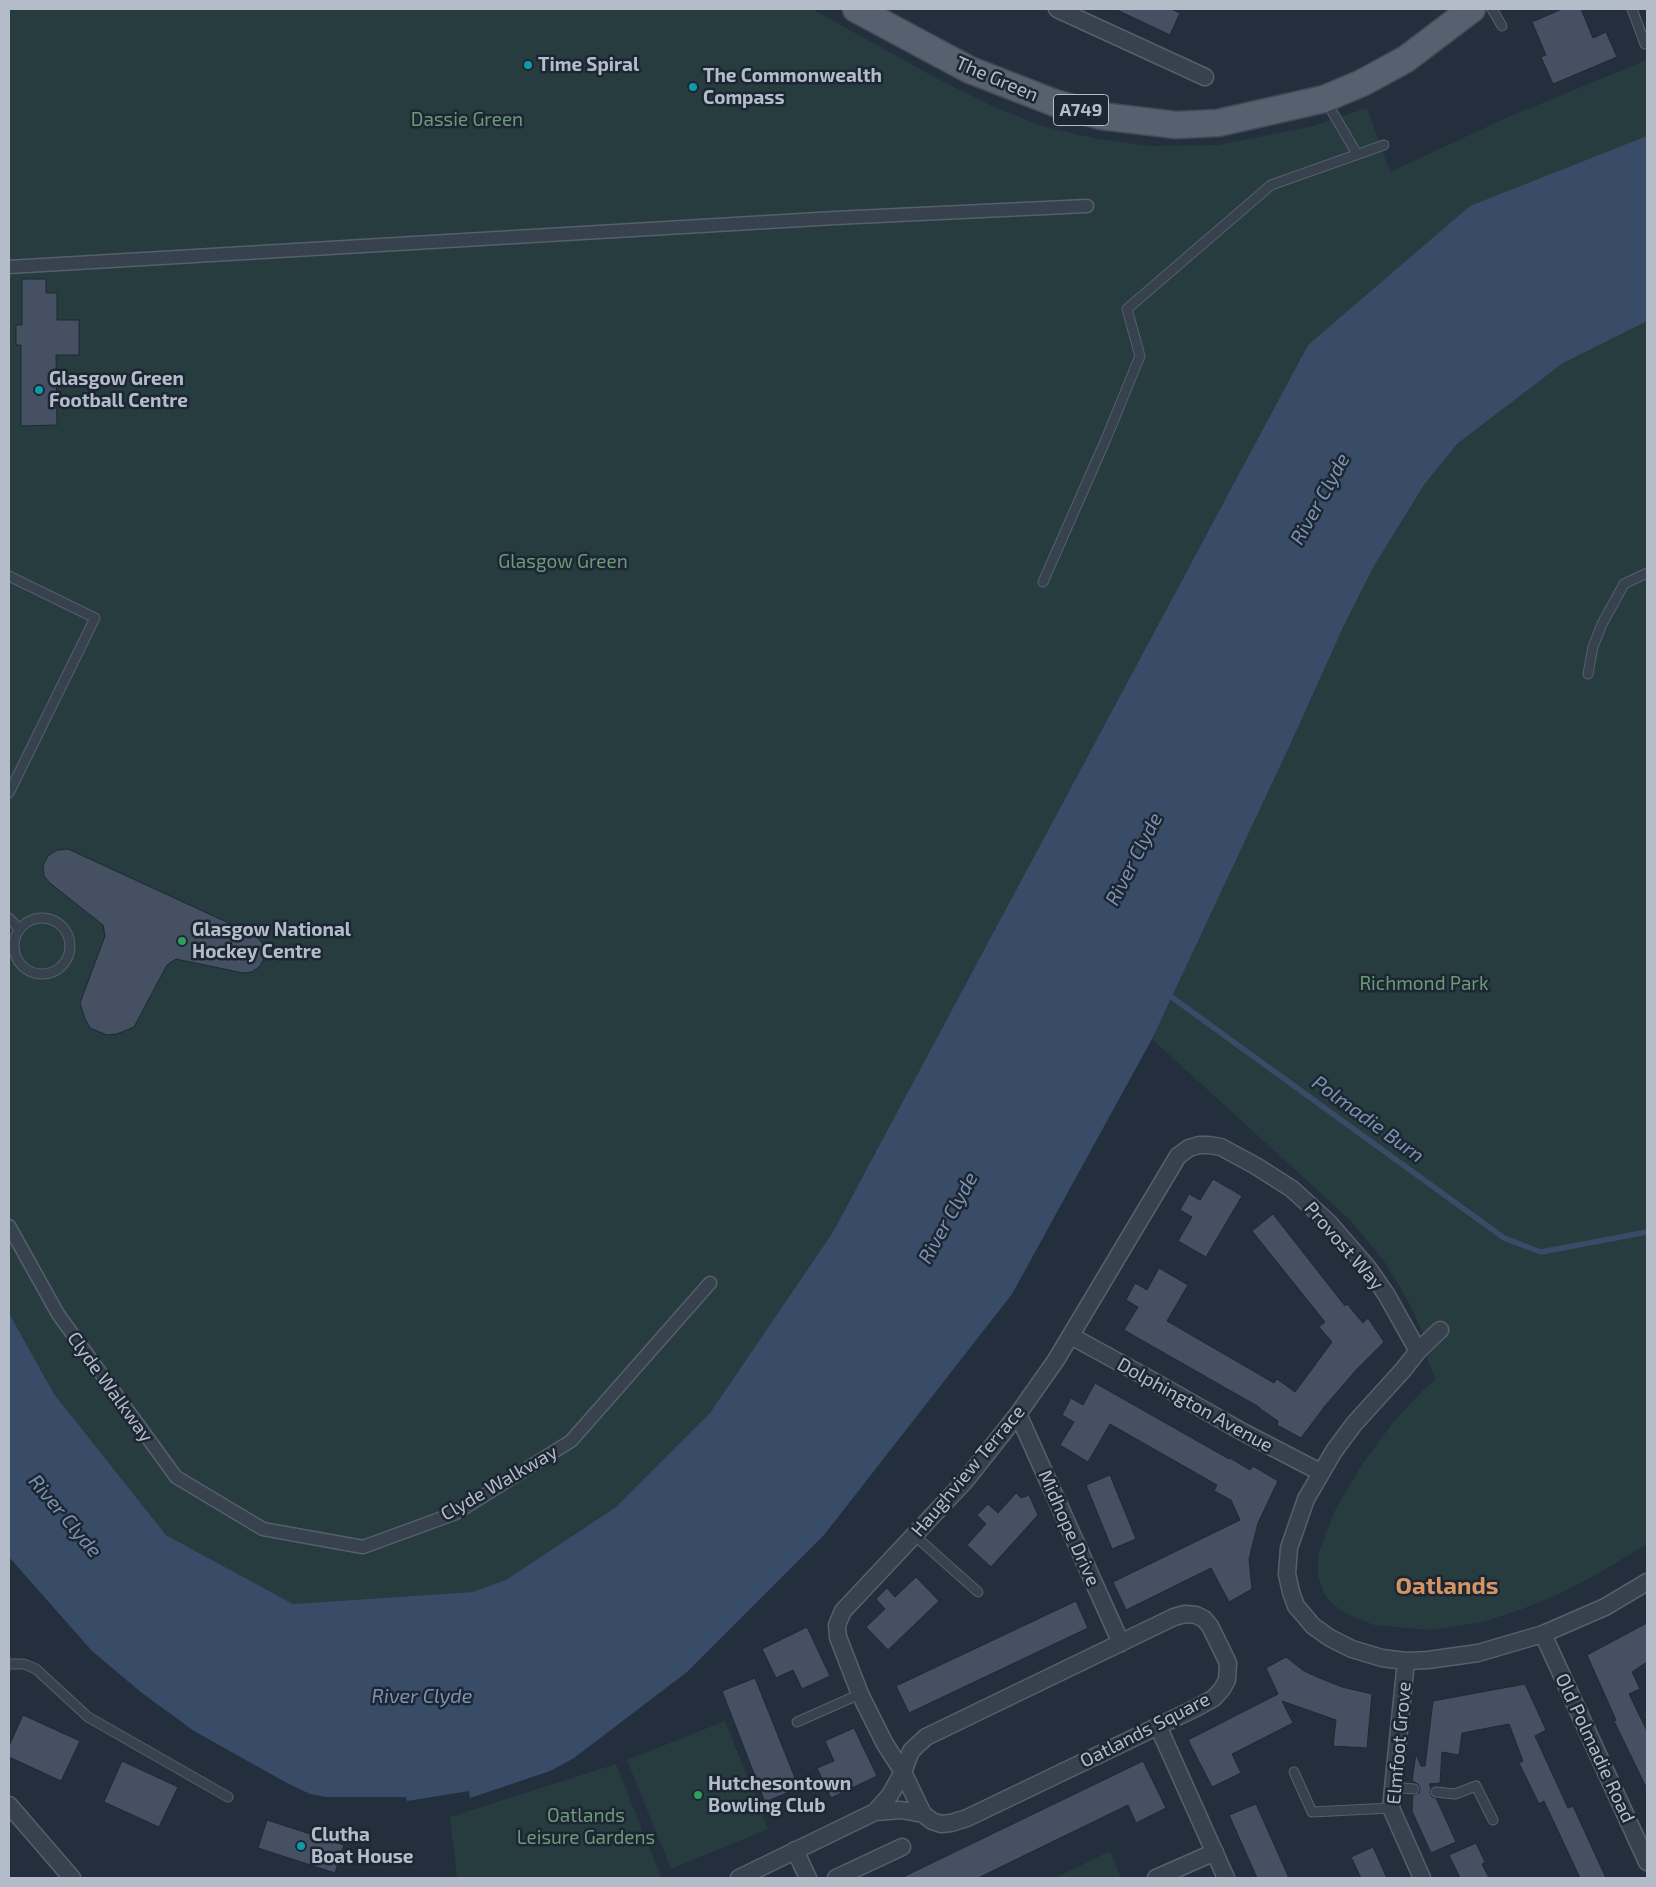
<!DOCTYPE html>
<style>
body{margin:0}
#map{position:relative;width:1656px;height:1887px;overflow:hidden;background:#242f3e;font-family:"Exo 2",sans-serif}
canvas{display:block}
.frame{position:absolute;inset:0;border:10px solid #b4bcc9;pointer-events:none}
</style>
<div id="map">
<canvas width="1656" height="1887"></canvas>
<div class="frame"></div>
</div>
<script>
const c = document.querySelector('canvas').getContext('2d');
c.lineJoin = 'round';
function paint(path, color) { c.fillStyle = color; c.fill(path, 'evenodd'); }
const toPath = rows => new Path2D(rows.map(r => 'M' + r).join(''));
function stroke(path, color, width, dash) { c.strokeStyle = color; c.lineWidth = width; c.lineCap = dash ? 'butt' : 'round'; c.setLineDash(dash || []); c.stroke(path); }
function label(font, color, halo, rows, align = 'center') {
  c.font = font + ' "Exo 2",sans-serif'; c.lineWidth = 5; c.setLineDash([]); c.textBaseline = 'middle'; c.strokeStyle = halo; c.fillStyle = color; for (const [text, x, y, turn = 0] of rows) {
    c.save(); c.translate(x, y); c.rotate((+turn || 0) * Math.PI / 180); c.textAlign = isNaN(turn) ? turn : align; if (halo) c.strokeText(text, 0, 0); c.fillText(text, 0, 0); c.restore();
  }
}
const green = toPath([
 [9,9,812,9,936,78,992,106,1042,126,1098,139,1151,146,1218,145,1313,126,1367,108,1390,172,1506,118,1647,60,1647,136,1308,345,833,1232,710,1413,616,1507,506,1580,472,1592,293,1604,166,1535,54,1394,9,1313],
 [1647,321,1647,1544,1596,1575,1557,1595,1522,1609,1483,1622,1430,1630,1374,1625,1345,1613,1332,1603,1324,1594,1318,1575,1318,1555,1334,1512,1363,1463,1395,1420,1423,1390,1436,1379,1426,1356,1425,1337,1408,1301,1384,1261,1350,1220,1152,1039,1290,745,1345,623,1374,566,1424,485,1457,444,1563,363],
 [725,1721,768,1829,671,1869,627,1760],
 [616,1764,661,1877,657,1878,457,1878,450,1817],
 [1110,1851,1121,1878,1055,1878]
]);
const water = toPath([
 [1647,136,1647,321,1563,363,1457,444,1424,485,1374,566,1345,623,1290,745,1152,1039,1012,1294,824,1535,687,1672,574,1758,550,1771,470,1798,469,1791,407,1801,406,1797,327,1797,310,1794,287,1783,194,1731,142,1693,92,1651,9,1557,9,1313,54,1394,166,1535,293,1604,472,1592,506,1580,616,1507,710,1413,833,1232,1308,345,1470,206]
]);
const stream = toPath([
 [1166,993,1504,1238,1541,1252,1647,1232]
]);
const building = toPath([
 [1115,9,1171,9,1180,13,1170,35,1115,9],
 [1562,9,1581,9,1593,38,1606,32,1617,57,1553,84,1541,57,1546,55,1532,22,1562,9],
 [22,279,46,279,46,293,57,293,57,320,79,320,79,355,56,355,57,425,21,426,21,345,16,345,16,325,22,325,22,279],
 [68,849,257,936,264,946,265,956,260,966,252,972,243,973,176,959,167,965,134,1027,117,1034,107,1035,90,1028,85,1019,80,1003,105,936,103,925,50,883,44,876,43,866,48,856,57,850,68,849],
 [1213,1179,1242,1196,1206,1257,1178,1241,1192,1217,1180,1210,1189,1194,1200,1200,1213,1179],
 [1273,1214,1345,1306,1347,1304,1363,1323,1368,1318,1384,1342,1357,1369,1325,1406,1301,1438,1277,1425,1278,1421,1259,1408,1259,1407,1124,1330,1138,1307,1126,1300,1135,1283,1147,1290,1159,1268,1188,1285,1167,1321,1274,1383,1277,1379,1295,1392,1332,1342,1319,1327,1325,1322,1252,1231,1273,1214],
 [1095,1383,1229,1459,1230,1458,1250,1470,1253,1466,1278,1481,1258,1523,1249,1559,1252,1589,1229,1602,1211,1568,1126,1610,1113,1582,1240,1520,1231,1500,1214,1491,1217,1485,1110,1424,1088,1462,1060,1445,1074,1422,1062,1415,1071,1398,1083,1405,1095,1383],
 [1110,1475,1136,1539,1112,1549,1086,1485,1110,1475],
 [1016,1493,1021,1498,1029,1495,1038,1515,991,1567,967,1545,986,1524,977,1515,988,1504,998,1513,1016,1493],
 [916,1577,939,1601,888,1650,866,1627,885,1609,876,1599,887,1588,895,1597,916,1577],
 [1076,1601,1088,1628,909,1713,896,1686,1076,1601],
 [1647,1623,1647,1662,1632,1672,1640,1689,1629,1694,1647,1731,1647,1789,1614,1721,1616,1720,1587,1655,1647,1623],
 [807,1627,830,1676,802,1689,793,1670,776,1678,762,1649,807,1627],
 [1286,1657,1304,1671,1317,1677,1342,1687,1372,1694,1367,1748,1333,1746,1336,1720,1282,1701,1293,1723,1232,1754,1241,1773,1212,1787,1188,1740,1278,1694,1266,1668,1286,1657],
 [755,1678,799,1788,765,1802,722,1691,755,1678],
 [1525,1684,1546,1730,1535,1736,1568,1808,1573,1806,1606,1878,1580,1878,1544,1801,1539,1804,1519,1763,1523,1761,1509,1724,1462,1733,1459,1755,1442,1752,1440,1783,1429,1784,1431,1788,1430,1792,1432,1797,1436,1798,1456,1842,1431,1853,1412,1811,1413,1795,1419,1793,1420,1789,1418,1784,1412,1781,1416,1754,1421,1766,1425,1766,1433,1701,1525,1684],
 [23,1715,80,1741,61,1781,9,1757,9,1746,23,1715],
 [854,1728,877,1776,831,1798,817,1768,834,1761,825,1741,854,1728],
 [122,1761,178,1787,159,1827,104,1802,122,1761],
 [1143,1761,1166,1808,1136,1823,1128,1805,978,1878,901,1878,1143,1761],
 [1256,1804,1289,1878,1257,1878,1229,1815,1256,1804],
 [267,1820,344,1845,335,1873,258,1848,267,1820],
 [1476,1843,1485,1862,1482,1864,1489,1878,1460,1878,1449,1855,1476,1843],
 [1373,1847,1387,1878,1361,1878,1351,1857,1373,1847]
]);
const service = toPath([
 [1492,9,1502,26],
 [1632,9,1645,44],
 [1326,101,1357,154],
 [9,576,95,618,9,793],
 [1043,582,1106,439,1140,356,1127,309,1271,185,1384,145],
 [1588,674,1593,647,1602,624,1624,584,1647,573],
 '14 946a28 28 0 1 1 56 0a28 28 0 1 1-56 0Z',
 [9,918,19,929],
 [914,1535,978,1592],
 [9,1664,24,1664,36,1669,88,1717,228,1797],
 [797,1722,860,1694],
 [1294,1772,1312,1812,1391,1808],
 [1393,1787,1414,1789],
 [1436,1792,1455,1794,1476,1786,1493,1820]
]);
const pedestrian = toPath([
 [9,267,835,218,1087,206],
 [9,1226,58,1314,176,1477,263,1529,363,1547,456,1513,571,1441,710,1283]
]);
const minor = toPath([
 [1057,9,1205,77],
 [1440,1330,1418,1351,1403,1370,1354,1424,1334,1451,1306,1499,1289,1548,1287,1574,1291,1592,1296,1606,1303,1614,1313,1626,1330,1638,1352,1649,1382,1658,1406,1661,1428,1660,1478,1653,1543,1634,1605,1607,1647,1582],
 [1071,1336,1155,1382,1241,1431,1320,1472],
 [1018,1414,1121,1643],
 [1543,1634,1647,1862],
 [1406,1661,1391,1808,1422,1878],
 [1158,1726,1226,1878],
 [9,1805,72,1878],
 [923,1814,903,1772,885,1744,860,1694,838,1637,837,1625,843,1611,965,1481,1018,1414,1056,1360,1178,1156,1189,1148,1199,1145,1209,1145,1221,1147,1256,1166,1292,1189,1329,1223,1368,1268,1386,1294,1418,1351],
 [795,1850,808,1878],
 [739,1878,875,1812,890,1795,903,1772,911,1751,926,1737,1174,1617,1185,1614,1196,1615,1204,1619,1210,1626,1228,1663,1227,1680,1222,1689,1214,1698,1196,1708,967,1818,951,1823,941,1824,932,1821,923,1814,901,1810,875,1812],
 [836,1878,902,1847],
 [1156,1878,1215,1852]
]);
const primary = toPath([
 [856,9,970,70,1055,103,1101,116,1176,125,1218,123,1324,99,1362,83,1406,59,1472,9]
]);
const markers = [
 [528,65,5,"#0f9aa8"],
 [693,87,5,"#0f9aa8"],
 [39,390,5,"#0f9aa8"],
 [182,941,5,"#2e9e5b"],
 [698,1795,5,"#2e9e5b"],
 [301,1846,5,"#0f9aa8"]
];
const shields = [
 [1081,110,55]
];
const shieldNames = [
 ["A749",1081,110]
];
const poiNames = [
 ["Time Spiral",538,65],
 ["The Commonwealth",703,76],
 ["Compass",703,98],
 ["Glasgow Green",49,379],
 ["Football Centre",49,401],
 ["Glasgow National",192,930],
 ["Hockey Centre",192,952],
 ["Hutchesontown",708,1784],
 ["Bowling Club",708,1806],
 ["Clutha",311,1835],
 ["Boat House",311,1857]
];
const streetNames = [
 ["The Green",997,79,23],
 ["Provost Way",1344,1246,49],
 ["Clyde Walkway",110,1387,54],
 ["Dolphington Avenue",1195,1405,29],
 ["Haughview Terrace",968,1471,-50],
 ["Clyde Walkway",499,1483,-30],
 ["Midhope Drive",1069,1528,66],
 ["Oatlands Square",1145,1730,-27],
 ["Elmfoot Grove",1399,1743,-85],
 ["Old Polmadie Road",1595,1748,65]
];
const parkNames = [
 ["Dassie Green",467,120],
 ["Glasgow Green",563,562],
 ["Richmond Park",1424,984],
 ["Oatlands",586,1816],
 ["Leisure Gardens",586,1838]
];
const waterNames = [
 ["River Clyde",1320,499,-61],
 ["River Clyde",1134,859,-63],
 ["Polmadie Burn",1368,1119,36],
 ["River Clyde",948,1218,-61],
 ["River Clyde",65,1516,50],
 ["River Clyde",422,1696]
];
const districtNames = [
 ["Oatlands",1447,1586]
];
paint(green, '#263c3f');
paint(water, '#394c67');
stroke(stream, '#394c67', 5.5);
paint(building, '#455162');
stroke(building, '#1f2835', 1);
stroke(service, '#565f6c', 11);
stroke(pedestrian, '#565f6c', 15);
stroke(minor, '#565f6c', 19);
stroke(primary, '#414a57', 29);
stroke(service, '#38414e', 9);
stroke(pedestrian, '#38414e', 12);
stroke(minor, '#38414e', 16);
stroke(primary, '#56606e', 26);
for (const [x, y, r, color] of markers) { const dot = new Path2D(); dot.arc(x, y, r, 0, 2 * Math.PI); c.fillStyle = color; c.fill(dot); stroke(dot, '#1d2633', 2); }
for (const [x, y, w] of shields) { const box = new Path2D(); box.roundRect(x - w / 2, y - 15.5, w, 31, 4); c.fillStyle = '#1d2633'; c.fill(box); stroke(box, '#b4bcc9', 1); }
label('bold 18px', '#b4bcc9', null, shieldNames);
label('bold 19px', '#b4bcc9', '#1d2633', poiNames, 'left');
label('19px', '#b4bcc9', '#1d2633', streetNames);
label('19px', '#6b9a76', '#1d2633', parkNames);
label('italic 20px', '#7c92b1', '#1d2633', waterNames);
label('bold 24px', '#d59563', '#1d2633', districtNames);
</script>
